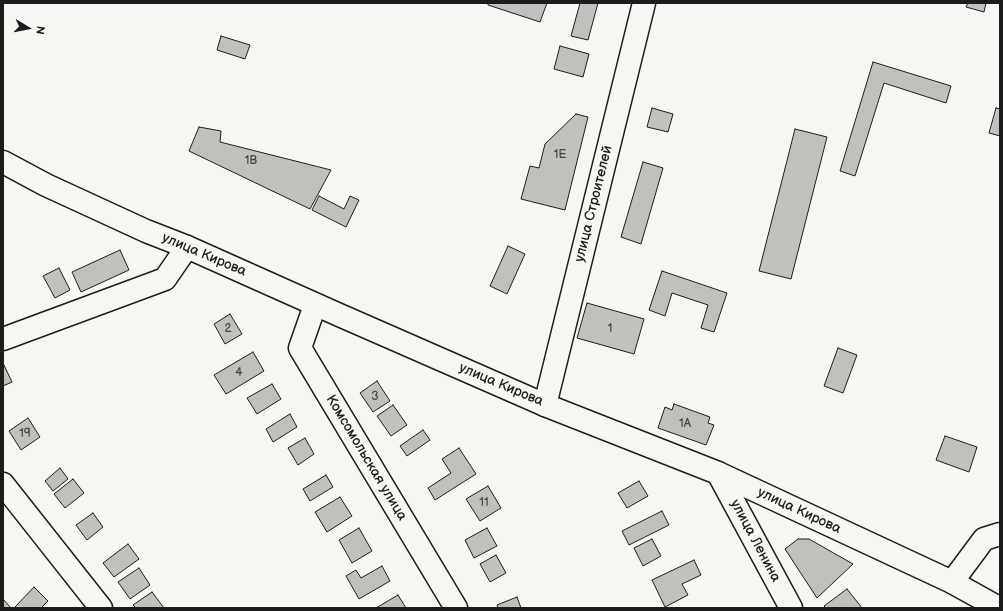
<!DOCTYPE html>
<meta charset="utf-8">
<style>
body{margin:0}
#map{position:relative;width:1003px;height:611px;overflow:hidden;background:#f6f6f2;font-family:"Balsamiq Sans",sans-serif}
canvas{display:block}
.frame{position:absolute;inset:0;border:4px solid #1c1c1c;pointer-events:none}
.north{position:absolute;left:8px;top:8px;width:40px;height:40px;-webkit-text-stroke:3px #f6f6f2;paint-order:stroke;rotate:100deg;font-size:11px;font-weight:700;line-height:16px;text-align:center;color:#1c1c1c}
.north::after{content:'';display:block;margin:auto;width:14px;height:18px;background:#1c1c1c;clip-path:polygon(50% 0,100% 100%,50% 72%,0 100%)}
</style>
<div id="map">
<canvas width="1003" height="611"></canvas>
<div class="frame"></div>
<div class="north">N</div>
</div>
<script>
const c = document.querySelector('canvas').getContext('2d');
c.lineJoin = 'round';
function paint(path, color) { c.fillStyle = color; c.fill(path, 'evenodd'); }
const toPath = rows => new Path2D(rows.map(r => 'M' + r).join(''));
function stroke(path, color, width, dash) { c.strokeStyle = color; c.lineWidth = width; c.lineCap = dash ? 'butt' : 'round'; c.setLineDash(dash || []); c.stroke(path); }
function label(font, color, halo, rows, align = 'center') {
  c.font = font + ' "Balsamiq Sans",sans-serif'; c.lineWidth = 3; c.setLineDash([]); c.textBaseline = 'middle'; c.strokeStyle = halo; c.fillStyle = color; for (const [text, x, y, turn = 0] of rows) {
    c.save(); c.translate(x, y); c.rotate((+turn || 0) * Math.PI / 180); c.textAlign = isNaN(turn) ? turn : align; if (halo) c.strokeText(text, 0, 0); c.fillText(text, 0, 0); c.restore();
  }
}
const building = toPath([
 [488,3,547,3,540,22,488,5,488,3],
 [580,3,598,3,588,40,571,36,580,3],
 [968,3,986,3,984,12,966,7,968,3],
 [221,36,250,45,245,59,217,50,221,36],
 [560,46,589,54,583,77,554,69,560,46],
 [873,62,951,86,946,103,884,83,855,176,840,171,873,62],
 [652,108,673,114,668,132,647,127,652,108],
 [996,108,1000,109,1000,136,989,133,996,108],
 [576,114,588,117,565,210,521,199,530,166,539,168,545,144,576,114],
 [199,127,221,131,220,142,331,170,310,209,189,151,199,127],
 [795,129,827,137,791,279,759,271,795,129],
 [643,162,663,168,641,244,621,237,643,162],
 [319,196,344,209,350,196,359,200,346,227,312,210,319,196],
 [508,246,525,254,507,294,490,286,508,246],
 [120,250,129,270,81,292,72,272,120,250],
 [59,268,70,290,55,298,43,276,59,268],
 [662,271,727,293,714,332,701,328,708,305,672,293,665,316,649,310,662,271],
 [587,303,644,319,634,354,577,338,587,303],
 [230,314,242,334,225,344,214,324,230,314],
 [838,348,857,355,843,393,824,386,838,348],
 [253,352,264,371,226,394,214,375,253,352],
 [3,363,12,382,3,386,3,363],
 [377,381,390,401,373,412,360,393,377,381],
 [272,384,281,399,257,414,247,398,272,384],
 [674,404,710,417,708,423,714,425,706,445,658,428,665,407,672,410,674,404],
 [393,405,407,425,391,436,377,416,393,405],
 [290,414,297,427,273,442,266,429,290,414],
 [28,418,40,437,21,450,9,431,28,418],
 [423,430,430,440,407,456,400,446,423,430],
 [945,436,977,447,969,472,936,460,945,436],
 [305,438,314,454,298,465,288,448,305,438],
 [459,448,476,474,435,500,428,488,451,473,442,459,459,448],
 [60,468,68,479,53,491,45,481,60,468],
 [326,475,333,487,310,501,303,489,326,475],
 [73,479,84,493,65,508,54,494,73,479],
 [639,481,648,496,627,508,618,493,639,481],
 [488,486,501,508,480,521,466,499,488,486],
 [340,497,352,516,327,532,315,512,340,497],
 [662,511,669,525,629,545,622,531,662,511],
 [93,513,103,527,87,540,76,525,93,513],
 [359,528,372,551,352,563,339,540,359,528],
 [487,528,497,546,474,558,465,540,487,528],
 [652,539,661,556,643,566,634,548,652,539],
 [798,539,809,539,853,564,817,598,785,549,798,539],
 [128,544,139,559,114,577,103,563,128,544],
 [496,555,506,573,490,582,480,564,496,555],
 [694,560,701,575,682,584,688,595,665,607,652,580,694,560],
 [382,566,390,581,359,599,346,576,356,570,361,578,382,566],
 [139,568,150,585,130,599,118,582,139,568],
 [34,587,48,601,41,608,16,608,15,607,34,587],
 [847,589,862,608,826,608,824,606,847,589],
 [152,592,164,608,136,608,133,605,152,592],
 [398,595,406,608,376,608,398,595],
 [517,597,521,608,498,608,497,605,517,597],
 [3,599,11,608,3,608,3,599]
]);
const minor = toPath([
 [315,305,300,348,456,608],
 [3,339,165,279,187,247],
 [545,405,644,3],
 [718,473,791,608],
 [3,484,101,608],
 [952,582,984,539,1000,534]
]);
const major = toPath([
 [3,162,46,185,146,231,187,247,337,314,545,405,718,473,952,582,999,608]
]);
const numberNames = [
 ["1Е",560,155],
 ["1В",251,161],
 ["2",228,329],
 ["1",610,329],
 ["4",239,373],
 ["3",375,397],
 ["1A",685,424],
 ["19",25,434],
 ["11",484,503]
];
const streetNames = [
 ["улица Строителей",594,204,-76],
 ["улица Кирова",204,255,23],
 ["улица Кирова",501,385,23],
 ["Комсомольская улица",366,458,59],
 ["улица Кирова",799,511,25],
 ["улица Ленина",755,541,62]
];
paint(building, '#c0c0bd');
stroke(building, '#1c1c1c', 1);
stroke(minor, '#1c1c1c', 25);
stroke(major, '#1c1c1c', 25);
stroke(minor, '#f6f6f2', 22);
stroke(major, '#f6f6f2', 22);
label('12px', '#454544', null, numberNames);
label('14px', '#1c1c1c', '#f6f6f2', streetNames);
</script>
